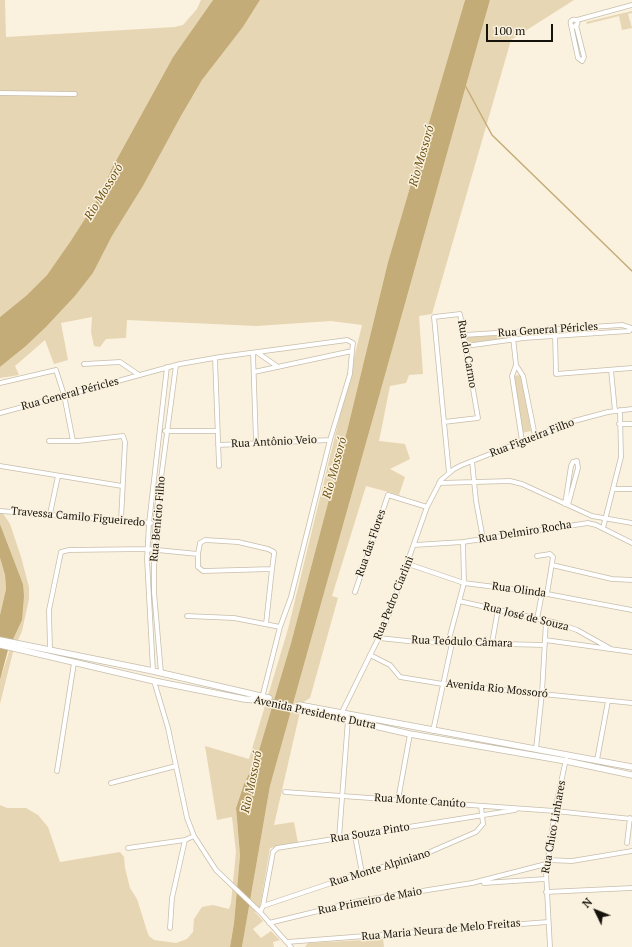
<!DOCTYPE html>
<meta charset="utf-8">
<style>
body{margin:0}
#map{position:relative;width:632px;height:947px;overflow:hidden;background:#faf1de;font-family:"PT Serif",serif}
canvas{display:block}
.north{position:absolute;left:576px;top:891px;width:40px;height:40px;-webkit-text-stroke:3px #faf1de;paint-order:stroke;rotate:313deg;font-size:11px;font-weight:700;line-height:16px;text-align:center;color:#16130d}
.north::after{content:'';display:block;margin:auto;width:14px;height:18px;background:#16130d;clip-path:polygon(50% 0,100% 100%,50% 72%,0 100%)}
.scale{position:absolute;left:486px;top:24px;width:67px;height:18px;box-sizing:border-box;border:2px solid #16130d;border-top:0;padding-left:5px;font-size:12px;line-height:14px;white-space:nowrap;color:#16130d;-webkit-text-stroke:3px #faf1de;paint-order:stroke}
</style>
<div id="map">
<canvas width="632" height="947"></canvas>
<div class="north">N</div>
<div class="scale">100 m</div>
</div>
<script>
const c = document.querySelector('canvas').getContext('2d');
c.lineJoin = 'round';
function paint(path, color) { c.fillStyle = color; c.fill(path, 'evenodd'); }
const toPath = rows => new Path2D(rows.map(r => 'M' + r).join(''));
function stroke(path, color, width, dash) { c.strokeStyle = color; c.lineWidth = width; c.lineCap = dash ? 'butt' : 'round'; c.setLineDash(dash || []); c.stroke(path); }
function label(font, color, halo, rows, align = 'center') {
  c.font = font + ' "PT Serif",serif'; c.lineWidth = 3; c.setLineDash([]); c.textBaseline = 'middle'; c.strokeStyle = halo; c.fillStyle = color; for (const [text, x, y, turn = 0] of rows) {
    c.save(); c.translate(x, y); c.rotate((+turn || 0) * Math.PI / 180); c.textAlign = isNaN(turn) ? turn : align; if (halo) c.strokeText(text, 0, 0); c.fillText(text, 0, 0); c.restore();
  }
}
const green = toPath([
 [0,0,5,0,6,37,175,27,183,25,197,9,201,0,213,0,173,57,112,168,99,197,70,242,47,275,27,295,0,317],
 [260,0,465,0,388,262,347,431,291,643,257,757,244,784,236,808,240,855,234,923,230,947,0,947,0,805,7,808,26,808,38,815,48,827,60,862,120,852,124,857,125,868,130,888,137,899,147,931,149,936,154,940,176,943,187,939,193,932,194,919,202,907,213,905,229,909,231,903,236,852,232,817,217,820,205,746,249,759,288,629,362,325,331,321,256,326,127,320,126,338,106,339,100,347,94,346,91,332,92,317,61,323,68,360,54,364,45,340,15,366,19,375,0,378,0,367,26,346,46,327,75,296,93,273,112,236,143,186,181,116,202,80,243,27],
 [490,0,574,0,511,40,432,314,419,316,423,374,409,375,406,383,390,386,379,441,405,444,410,459,390,469,405,477,399,495,366,486,332,596,338,598,310,698,302,703,274,825,294,822,298,843,270,848,260,907,255,912,263,921,253,929,261,938,271,931,280,940,273,942,274,947,242,947,270,786],
 [632,11,632,13,628,14,632,28,622,30,619,16,587,24,586,22],
 [509,335,509,339,467,343,466,337],
 [521,375,531,431,522,433,512,376],
 [0,509,10,524,21,557,29,587,29,599,22,631,13,652,0,704,0,680,13,639,23,584,0,524],
 [0,558,5,575,6,589,0,615],
 [383,939,384,947,305,947,308,943]
]);
const water = toPath([
 [213,0,260,0,243,27,202,80,181,116,143,186,112,236,93,273,75,296,46,327,26,346,0,367,0,317,27,295,47,275,70,242,99,197,112,168,173,57],
 [465,0,490,0,270,786,242,947,230,947,234,923,240,855,236,808,244,784,257,757,291,643,347,431,388,262],
 [0,524,23,584,24,596,22,620,8,650,0,680,0,615,6,589,5,575,0,558]
]);
const stream = toPath([
 [466,87,492,135,632,271]
]);
const street = toPath([
 '570.5 23a3.5 3.5 0 1 1 7 0a3.5 3.5 0 1 1-7 0Z',
 [577,20,632,5],
 [571,25,578,58,582,61,584,57,576,25],
 [0,93,75,94],
 [555,334,556,374,632,368],
 [464,335,622,325,632,328],
 [513,337,516,365,523,376,535,436],
 [466,346,524,338,629,331,632,328],
 [253,353,256,443],
 [258,353,278,367],
 [215,358,219,466],
 [84,364,120,362,139,375],
 [516,365,512,376,522,441],
 [611,370,615,411],
 [0,383,56,370,64,395,73,441],
 [0,413,180,364,220,357,347,340,353,343,352,351,254,372],
 [444,422,478,418,460,314,434,317,444,422,449,473],
 [619,424,632,424],
 [165,431,217,431],
 [49,441,78,441,123,436,125,442,121,520],
 [218,445,330,440],
 [472,461,476,501,483,539],
 [0,466,122,486],
 [439,483,510,481,522,484,592,516,632,523],
 [613,489,632,489],
 [565,504,571,466,573,462,577,461,578,468,568,505],
 [0,511,151,523],
 [50,514,58,476],
 [603,528,621,457,620,410],
 [414,545,463,542,588,523,596,525,632,543],
 [537,556,550,554,553,557,547,594],
 [408,564,464,583,542,593,632,610],
 [552,565,612,579,632,580],
 [355,592,388,495,427,507],
 [459,601,557,623,577,630,611,649],
 [187,616,234,618,280,627],
 [537,619,542,593],
 [266,624,272,569,274,554,274,552,268,549,238,542,205,540,200,543,198,554,198,567,203,571,272,569],
 [379,638,417,642,545,645],
 [545,640,632,652],
 [448,643,464,583,463,542],
 [492,643,498,609],
 [50,650,49,610,61,552,69,550,147,549,198,554],
 [370,655,390,665,400,677,443,684,632,703],
 [153,671,147,559,149,523,167,367],
 [161,673,154,592,154,550,156,516,176,365],
 [154,681,168,728,187,818,194,836,216,870,260,912,291,947],
 [262,698,280,627,291,597,330,440,350,374,352,351],
 [342,712,385,625,427,507,441,480,454,469,462,465,574,421,608,412,632,409],
 [433,731,452,643],
 [536,749,542,693,546,621],
 [597,760,608,701],
 [57,771,74,663],
 [111,783,176,766],
 [285,792,555,811,632,819],
 [398,800,410,734],
 [355,836,362,873],
 [339,838,348,719],
 [627,843,630,818],
 [128,848,185,840],
 [547,860,572,861,632,851],
 [484,883,545,879],
 [546,892,632,888],
 [263,906,273,852,277,848,515,810],
 [260,912,263,906,364,872,416,858,476,832,483,824,481,806],
 [269,923,359,901,472,883,546,864],
 [170,928,172,898,185,840,194,836],
 [287,942,548,922],
 [550,947,546,872,555,811,566,759]
]);
const secondary = toPath([
 [0,640,153,671,269,698],
 [0,645,154,681,244,699,265,701,410,734,566,761,632,775],
 [299,705,632,767]
]);
const streetNames = [
 ["Rua General Péricles",548,330,-4],
 ["Rua do Carmo",467,354,80],
 ["Rua General Péricles",70,394,-15],
 ["Rua Figueira Filho",532,438,-21],
 ["Rua Antônio Veio",274,442,-3],
 ["Travessa Camilo Figueiredo",78,517,5],
 ["Rua Benício Filho",158,519,-85],
 ["Rua Delmiro Rocha",525,532,-9],
 ["Rua das Flores",371,543,-71],
 ["Rua Olinda",519,590,8],
 ["Rua Pedro Ciarlini",394,598,-68],
 ["Rua José de Souza",526,617,14],
 ["Rua Teódulo Câmara",462,642,2],
 ["Avenida Rio Mossoró",497,689,6],
 ["Avenida Presidente Dutra",315,713,12],
 ["Rua Monte Canúto",420,801,4],
 ["Rua Chico Linhares",554,827,-80],
 ["Rua Souza Pinto",370,833,-9],
 ["Rua Monte Alpiniano",380,868,-17],
 ["Rua Primeiro de Maio",370,901,-11],
 ["Rua Maria Neura de Melo Freitas",441,930,-5]
];
const waterNames = [
 ["Rio Mossoró",422,156,-74],
 ["Rio Mossoró",104,192,-59],
 ["Rio Mossoró",335,468,-75],
 ["Rio Mossoró",252,782,-78]
];
paint(green, '#e7d6b3');
paint(water, '#c4ac78');
stroke(stream, '#c4ac78', 1.5);
stroke(street, '#c7beac', 5.5);
stroke(secondary, '#c7beac', 7);
stroke(street, '#fff', 4);
stroke(secondary, '#fff', 5.5);
label('11px', '#16130d', '#faf1de', streetNames);
label('italic 12px', '#6c5315', '#faf1de', waterNames);
</script>
